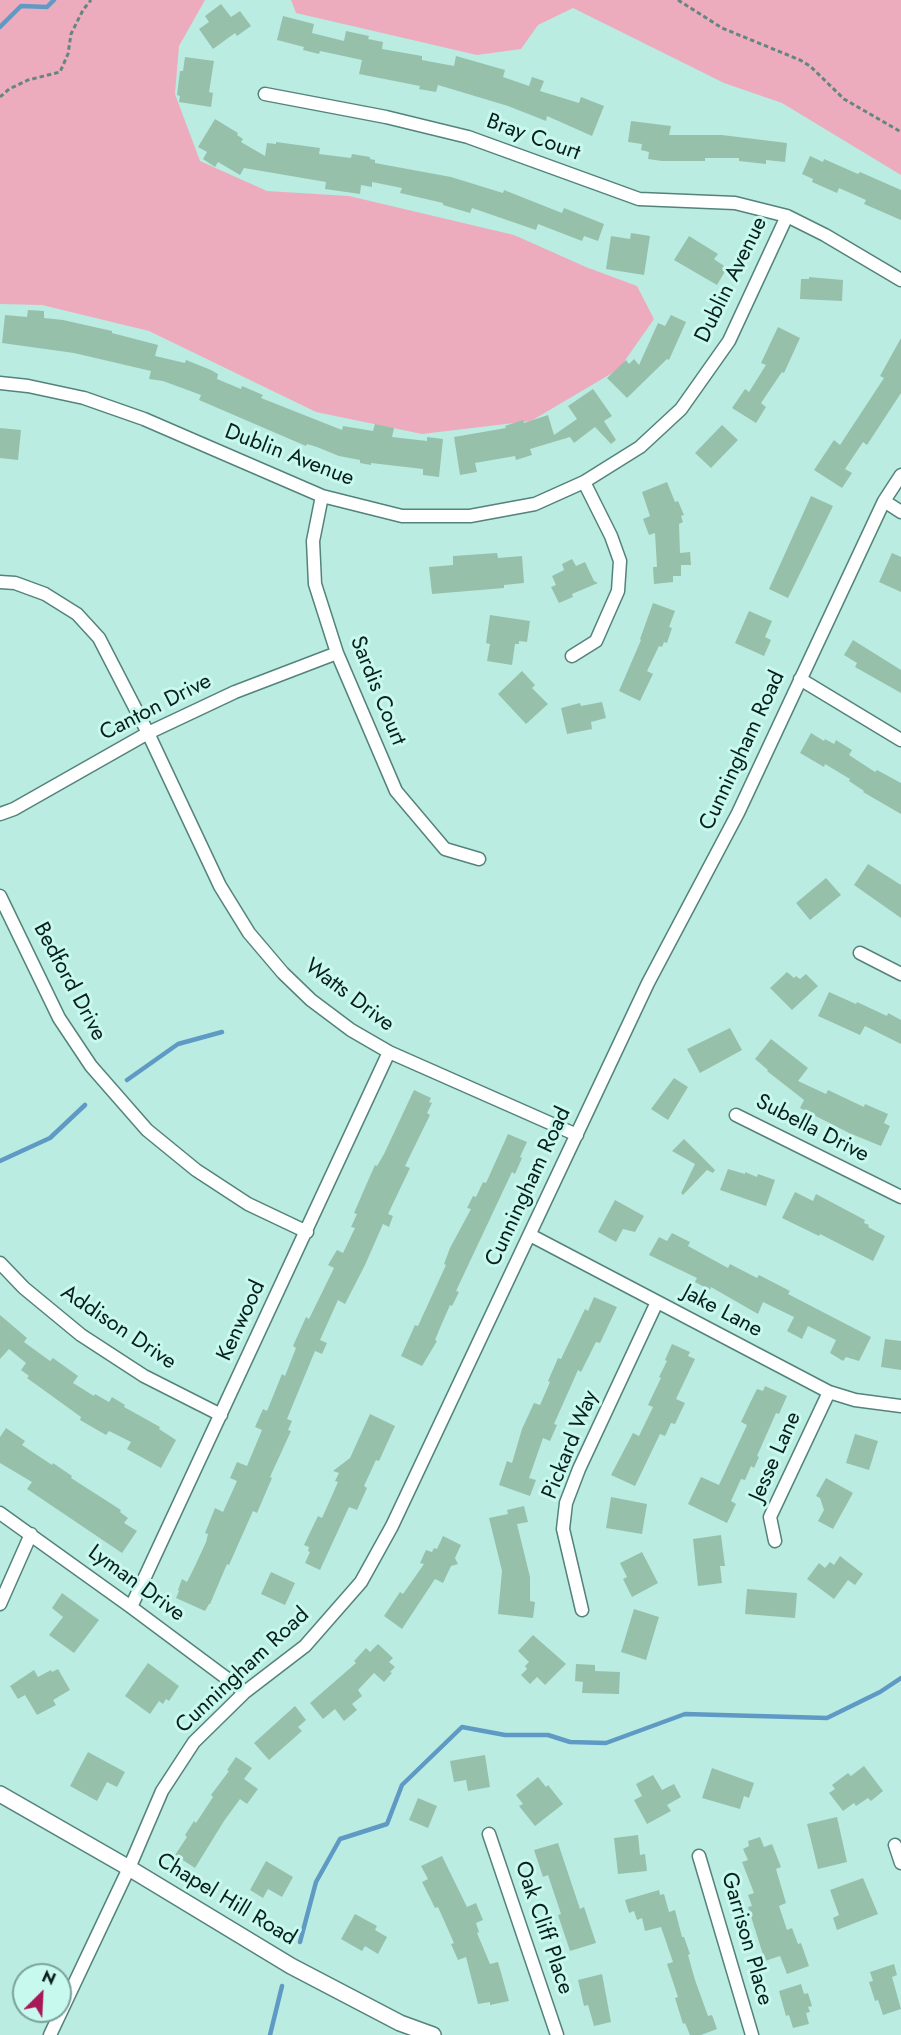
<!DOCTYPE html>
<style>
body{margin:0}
#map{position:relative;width:901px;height:2035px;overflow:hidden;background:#baece2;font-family:Jost,sans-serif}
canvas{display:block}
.north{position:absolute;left:12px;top:1963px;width:60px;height:60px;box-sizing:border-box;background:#c7f9ef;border:2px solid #7ba19a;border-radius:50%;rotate:24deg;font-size:16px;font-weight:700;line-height:24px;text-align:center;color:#0a1e1b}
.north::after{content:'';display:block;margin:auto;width:21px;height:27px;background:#a71857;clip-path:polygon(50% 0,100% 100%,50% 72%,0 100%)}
</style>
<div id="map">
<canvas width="901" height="2035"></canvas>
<div class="north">N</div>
</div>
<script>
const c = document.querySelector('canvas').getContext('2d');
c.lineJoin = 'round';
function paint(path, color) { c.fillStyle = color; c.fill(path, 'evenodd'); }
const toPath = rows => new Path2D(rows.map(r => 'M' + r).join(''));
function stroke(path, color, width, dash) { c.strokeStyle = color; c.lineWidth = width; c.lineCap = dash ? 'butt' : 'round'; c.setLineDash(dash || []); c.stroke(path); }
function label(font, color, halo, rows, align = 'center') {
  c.font = font + ' Jost,sans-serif'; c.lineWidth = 6; c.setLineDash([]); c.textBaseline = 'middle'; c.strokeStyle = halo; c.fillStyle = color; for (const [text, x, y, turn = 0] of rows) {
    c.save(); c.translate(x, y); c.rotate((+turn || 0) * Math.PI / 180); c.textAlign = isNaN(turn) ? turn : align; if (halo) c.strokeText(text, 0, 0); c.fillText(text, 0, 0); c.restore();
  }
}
const green = toPath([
 [0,0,205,0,179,46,175,94,200,161,267,191,349,196,514,235,586,267,637,286,654,319,619,369,531,421,422,434,316,412,149,331,42,305,0,304],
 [291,0,901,0,901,175,782,103,724,83,573,8,538,25,521,49,477,55,296,13]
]);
const stream = toPath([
 [0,27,21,6,47,7,54,0],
 [127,1080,178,1044,222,1032],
 [0,1161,50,1138,85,1105],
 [300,1942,316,1882,340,1839,387,1824,402,1785,462,1727,505,1735,548,1735,570,1742,606,1743,685,1714,827,1718,880,1692,901,1678],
 [270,2035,282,1986]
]);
const building = toPath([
 [221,4,231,17,240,11,251,26,237,36,235,33,213,49,199,29,209,22,205,16],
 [283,16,314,24,312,33,344,41,346,31,369,36,368,39,383,42,382,49,422,56,422,60,454,66,456,56,505,70,503,77,529,86,532,77,544,81,540,91,579,103,581,97,604,106,592,136,547,116,546,121,508,106,438,85,436,92,419,89,420,86,359,74,362,60,320,51,319,54,303,50,304,47,277,40],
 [185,57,214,61,209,92,213,93,211,107,179,102,180,96,177,95,180,71,183,71],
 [215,119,238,133,237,135,243,139,241,142,265,156,267,143,276,144,276,142,320,148,319,154,351,158,352,154,370,157,370,159,375,160,375,163,451,177,503,193,504,190,562,213,564,208,604,224,598,241,584,236,582,241,538,224,536,230,472,208,470,213,443,205,443,203,400,193,402,188,372,182,372,187,361,185,360,194,325,189,326,182,244,168,240,175,218,162,215,167,203,159,207,152,198,147],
 [631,121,671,126,669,135,722,135,787,143,785,162,766,160,766,164,739,161,739,158,705,158,705,161,662,161,648,159,649,152,641,150,642,144,628,142],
 [810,156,823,162,824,159,858,174,860,172,901,190,901,220,864,204,866,200,839,188,837,193,812,182,813,179,802,174],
 [631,233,650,236,644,275,606,269,611,236,630,239],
 [689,236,718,254,714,259,727,268,717,285,674,260],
 [809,277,843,280,842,301,800,299,801,279,809,279],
 [28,310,44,311,44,318,63,320,112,331,112,333,158,345,155,356,185,363,186,360,211,370,218,374,217,379,241,389,242,386,263,395,261,398,342,430,343,426,373,431,375,424,394,428,392,437,427,441,427,437,443,439,439,477,423,475,423,469,371,463,371,465,360,463,360,460,339,456,317,447,307,444,306,446,199,400,201,395,163,381,149,379,151,371,74,353,2,343,5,315,27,317],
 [671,315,686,322,669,360,667,359,627,398,607,378,626,360,629,364,634,359,639,365,658,323,665,326],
 [778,327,800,338,784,373,782,372,761,403,766,407,756,423,732,408,745,389,749,392,766,365,761,363],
 [901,338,901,393,867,445,863,442,845,469,852,473,842,488,814,470,834,440,840,445,884,378,880,376],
 [593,389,612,416,604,421,616,440,611,444,595,427,574,443,570,437,530,449,532,455,516,460,515,456,475,463,477,472,460,475,454,437,506,428,505,426,523,420,524,423,548,415,554,435,577,419,568,406],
 [722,425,738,440,711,468,695,453],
 [0,428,21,430,18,460,0,458],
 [667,482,675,502,678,501,684,515,681,516,683,522,679,524,680,553,690,552,691,565,681,565,681,576,673,576,673,582,654,584,653,567,657,567,655,533,649,535,643,519,650,516,642,492],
 [811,496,833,506,788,598,769,589],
 [497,553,498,558,522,556,524,583,504,585,504,588,432,594,429,567,453,565,453,556],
 [892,553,901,557,901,592,879,582],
 [572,559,576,566,585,562,594,581,598,583,572,594,573,597,559,603,551,587,556,585,552,576,564,570,562,564],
 [653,603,675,611,669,627,672,628,667,643,664,642,662,647,659,646,647,671,653,674,640,701,619,691,641,640,640,639],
 [749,611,772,621,765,637,771,640,764,656,735,643],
 [490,615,530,621,527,642,519,641,519,644,515,644,512,665,487,661,490,644,486,643],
 [853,640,901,670,901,693,855,667,857,663,844,655],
 [522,671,535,685,532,688,548,704,526,724,498,694],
 [602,702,606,718,591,722,592,729,567,734,561,708,580,703,581,706],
 [811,733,824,741,825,739,834,744,836,740,852,750,849,755,875,772,877,770,901,783,901,814,863,792,864,791,849,781,850,779,825,764,824,767,800,753],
 [868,864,901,885,901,918,854,885],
 [826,878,841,895,810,920,796,903],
 [787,972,794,978,796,976,800,979,806,974,818,986,792,1010,770,988],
 [829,992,856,1004,857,1002,887,1016,888,1013,901,1020,901,1044,865,1026,860,1035,818,1016],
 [730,1028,742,1050,700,1073,687,1049],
 [771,1039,808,1068,798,1081,826,1094,828,1090,864,1107,865,1104,888,1114,884,1123,890,1126,881,1146,849,1133,800,1108,804,1100,767,1071,768,1070,755,1059],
 [674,1078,688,1087,668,1120,651,1109],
 [414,1090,431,1098,429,1102,432,1103,427,1113,430,1115,405,1166,410,1168,388,1214,393,1216,389,1227,383,1224,365,1265,345,1304,338,1300,320,1340,327,1343,322,1354,315,1351,287,1419,292,1421,288,1430,291,1431,270,1477,272,1478,257,1513,253,1511,229,1565,227,1564,210,1604,209,1604,205,1611,176,1598,179,1591,178,1590,182,1579,187,1582,195,1566,206,1542,208,1534,205,1533,215,1508,223,1512,237,1481,230,1478,237,1462,247,1466,262,1430,255,1427,263,1409,267,1411,282,1374,285,1376,296,1348,293,1346,306,1317,309,1319,334,1268,328,1265,337,1250,343,1253,355,1228,351,1227,357,1214,354,1213,367,1183,375,1165,377,1166,384,1154],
 [508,1134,527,1142,520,1157,522,1158,515,1174,512,1172,456,1291,459,1292,452,1306,450,1305,440,1328,435,1340,437,1341,422,1366,401,1356,415,1325,418,1326,446,1265,444,1264,450,1248,471,1209,467,1208,473,1196,476,1197,483,1182,486,1183],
 [684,1139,715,1170,713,1173,707,1170,683,1195,681,1193,695,1164,672,1151],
 [728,1169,745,1174,745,1172,757,1177,758,1174,775,1180,766,1206,720,1190],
 [795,1192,813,1201,816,1194,865,1220,864,1223,869,1225,868,1227,885,1236,873,1261,820,1234,819,1236,782,1218],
 [615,1200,644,1216,635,1232,623,1229,616,1242,598,1232],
 [672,1233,690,1242,688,1246,728,1268,730,1264,757,1278,759,1275,790,1291,788,1294,871,1337,859,1361,846,1357,843,1361,830,1353,836,1340,808,1326,802,1339,787,1331,794,1317,763,1302,758,1314,711,1287,710,1290,695,1282,697,1278,649,1255,659,1237,667,1241],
 [594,1297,617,1307,600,1343,596,1342,581,1372,578,1370,554,1424,557,1425,550,1441,543,1438,529,1478,536,1480,530,1496,499,1485,507,1461,512,1463,522,1429,534,1403,540,1405,550,1382,548,1381,558,1358,561,1359,585,1309,588,1311],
 [0,1315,27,1338,24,1342,50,1361,53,1358,78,1376,73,1383,94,1396,95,1394,109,1402,112,1397,125,1405,124,1407,160,1427,159,1429,176,1440,161,1468,127,1449,131,1442,109,1431,106,1435,80,1420,81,1417,27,1378,29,1376,21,1370,26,1363,9,1349,0,1359],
 [885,1339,901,1341,901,1370,881,1367],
 [672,1344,690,1352,688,1356,695,1359,676,1399,685,1403,675,1424,671,1423,665,1436,660,1434,635,1486,611,1475,633,1433,639,1436,653,1407,648,1405,661,1378,659,1377,667,1361,665,1360],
 [765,1386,787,1396,779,1414,776,1413,757,1456,759,1457,754,1468,751,1466,745,1480,741,1479,731,1501,736,1504,727,1523,688,1504,701,1477,719,1485,747,1425,741,1422,750,1403,757,1389,763,1391],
 [370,1414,395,1426,379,1461,376,1460,364,1486,367,1488,357,1510,349,1507,320,1570,305,1563,310,1552,308,1551,309,1547,304,1545,318,1516,322,1518,338,1482,335,1481,339,1473,333,1471,350,1458],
 [6,1428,25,1441,22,1445,52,1465,53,1463,72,1476,71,1478,121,1510,120,1512,128,1518,124,1523,137,1531,122,1553,27,1489,32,1482,0,1463,0,1437],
 [855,1434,878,1441,869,1470,846,1463],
 [826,1478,853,1493,833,1529,818,1521,824,1510,820,1498,816,1496],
 [611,1497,647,1504,642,1534,606,1528],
 [524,1506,528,1522,517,1524,530,1577,530,1601,535,1602,533,1618,498,1614,502,1571,489,1518,508,1514,507,1510],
 [721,1535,725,1566,720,1566,722,1583,698,1586,693,1539],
 [443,1536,461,1545,455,1558,458,1564,451,1566,443,1583,435,1579,402,1629,384,1616,400,1592,403,1594,424,1564,420,1563,426,1550,432,1552,434,1548,437,1549],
 [642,1552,658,1583,632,1597,623,1579,627,1577,620,1563],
 [840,1556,863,1574,855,1585,848,1580,834,1599,807,1579,819,1563,825,1568,830,1562,834,1565],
 [271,1572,295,1583,285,1605,261,1594],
 [747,1589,797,1593,795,1618,745,1614],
 [62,1593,99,1620,74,1653,49,1635,63,1617,52,1608],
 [634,1609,659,1617,646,1660,621,1652],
 [533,1635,566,1664,545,1685,537,1677,530,1684,521,1675,527,1669,525,1666,529,1662,518,1651],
 [378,1644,393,1658,389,1662,395,1667,390,1672,392,1673,384,1682,374,1673,358,1690,362,1696,352,1704,357,1710,344,1721,335,1709,323,1719,310,1703,356,1663,354,1661,366,1648,370,1652],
 [148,1663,179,1686,169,1701,166,1699,163,1704,159,1701,150,1714,125,1696],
 [576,1664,595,1665,595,1671,620,1672,619,1694,582,1693,583,1682,575,1681],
 [58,1669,70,1690,53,1700,56,1705,37,1715,25,1695,18,1699,10,1686,34,1670,38,1677,51,1670,52,1672],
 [295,1706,306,1720,298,1727,302,1731,269,1760,254,1743],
 [88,1752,125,1772,117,1787,107,1782,97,1801,70,1786],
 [485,1755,490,1787,468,1791,466,1780,454,1782,450,1761],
 [236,1757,252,1768,244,1779,258,1789,247,1804,240,1799,224,1821,195,1868,175,1855,187,1837,185,1835,194,1821,196,1823,213,1797,211,1795,229,1771,227,1770],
 [864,1766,883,1791,871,1801,868,1798,856,1806,854,1803,843,1811,829,1793,835,1789,832,1785,848,1773,851,1776],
 [712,1768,754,1783,749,1798,744,1796,740,1809,702,1798],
 [653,1775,662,1790,674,1784,681,1797,667,1805,671,1811,647,1824,634,1800,642,1796,636,1784],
 [538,1777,546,1787,548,1785,563,1804,535,1826,519,1806,523,1804,516,1795],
 [418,1798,437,1806,428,1828,409,1820],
 [837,1817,847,1862,818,1869,807,1824],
 [638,1835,640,1855,645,1854,647,1871,618,1874,614,1838],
 [760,1837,764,1847,772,1844,781,1867,776,1869,786,1903,779,1906,787,1930,792,1928,798,1944,801,1943,809,1966,787,1974,780,1956,765,1961,748,1907,752,1906,748,1895,754,1893,742,1862,748,1860,743,1849,749,1846,748,1841],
 [558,1843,580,1909,584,1907,596,1943,570,1951,558,1915,561,1914,548,1875,543,1877,534,1850],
 [442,1856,467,1907,476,1903,483,1920,476,1923,479,1932,477,1933,490,1964,498,1962,509,2001,490,2005,490,2002,478,2004,466,1957,458,1960,451,1944,454,1943,438,1907,435,1908,422,1882,428,1879,421,1866],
 [266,1861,293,1877,282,1897,268,1889,263,1898,250,1890],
 [863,1878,878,1914,837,1930,833,1918,839,1915,830,1890],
 [659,1890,660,1895,664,1894,669,1912,675,1910,682,1937,684,1937,690,1954,688,1955,695,1980,708,2016,712,2015,717,2029,701,2035,690,2035,685,2023,683,2024,675,1998,678,1997,667,1964,673,1962,661,1927,645,1931,642,1918,637,1920,634,1911,629,1913,625,1900],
 [355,1914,377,1926,375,1930,387,1937,378,1954,365,1946,362,1951,341,1939],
 [894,1964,897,1975,892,1977,901,2009,883,2015,878,2000,875,2001,869,1982,873,1981,870,1972],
 [602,1974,611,2022,594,2026,588,2005,584,2006,578,1980],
 [801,1984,804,1994,808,1993,812,2006,808,2007,810,2012,806,2013,809,2024,793,2028,789,2015,786,2016,779,1991]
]);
const path = toPath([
 [678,0,722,28,800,60,810,66,844,99,901,132],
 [0,97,9,89,28,80,60,72,68,54,71,34,83,10,91,0]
]);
const minor = toPath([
 [265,94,386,117,468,137,639,199,735,203,787,216,825,235,901,280],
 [0,383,28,386,84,398,144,419,322,496,402,516,470,516,535,504,584,482,640,447,681,409,729,341,787,216],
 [322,496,313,541,315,584,337,653,396,791,445,849,479,859],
 [884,501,901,512],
 [0,582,15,583,45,594,77,614,99,638,148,733,220,886,249,933,283,973,311,1000,351,1030,389,1052,577,1135],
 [572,656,596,641,618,591,620,561,611,536,584,482],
 [800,679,901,740],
 [0,814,14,809,148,733,235,692,337,653],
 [0,896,59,1018,91,1066,147,1130,196,1170,248,1204,307,1232],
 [860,953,901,974],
 [736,1115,901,1197],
 [530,1235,829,1392,855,1400,901,1406],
 [0,1263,24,1288,81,1335,144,1376,221,1415],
 [0,1513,131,1607,245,1692],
 [775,1541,770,1517,829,1392],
 [0,1604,31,1534],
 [131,1607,389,1052],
 [582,1610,563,1529,566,1503,579,1469,657,1302],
 [489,1834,557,2035],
 [895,1845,901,1863],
 [699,1856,752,2035],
 [50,2035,129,1868,162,1791,194,1742,245,1692,305,1646,361,1582,392,1526,648,983,738,813,884,501,901,475]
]);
const tertiary = toPath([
 [0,1794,129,1868,291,1966,400,2023,433,2035]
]);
const streetNames = [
 ["Bray Court",533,138,20],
 ["Dublin Avenue",732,280,-64],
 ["Dublin Avenue",289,456,21],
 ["Sardis Court",377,691,68],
 ["Canton Drive",156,708,-27],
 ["Cunningham Road",743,751,-65],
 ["Bedford Drive",69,982,62],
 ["Watts Drive",349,996,37],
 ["Subella Drive",812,1129,27],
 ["Cunningham Road",529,1187,-65],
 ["Jake Lane",722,1312,28],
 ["Kenwood",242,1321,-65],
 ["Addison Drive",118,1328,34],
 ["Pickard Way",571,1445,-68],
 ["Jesse Lane",776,1457,-66],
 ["Lyman Drive",136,1584,36],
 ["Cunningham Road",243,1671,-43],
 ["Chapel Hill Road",226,1900,31],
 ["Oak Cliff Place",543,1928,71],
 ["Garrison Place",746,1939,74]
];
paint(green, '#edacbd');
stroke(stream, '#5f9ac5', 4.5);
paint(building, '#97c0aa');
stroke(minor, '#53837a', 15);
stroke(tertiary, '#53837a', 18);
stroke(path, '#638680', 3, [4.5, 3]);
stroke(minor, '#fff', 12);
stroke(tertiary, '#fff', 15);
label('22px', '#0a1e1b', '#c7f9ef', streetNames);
</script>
